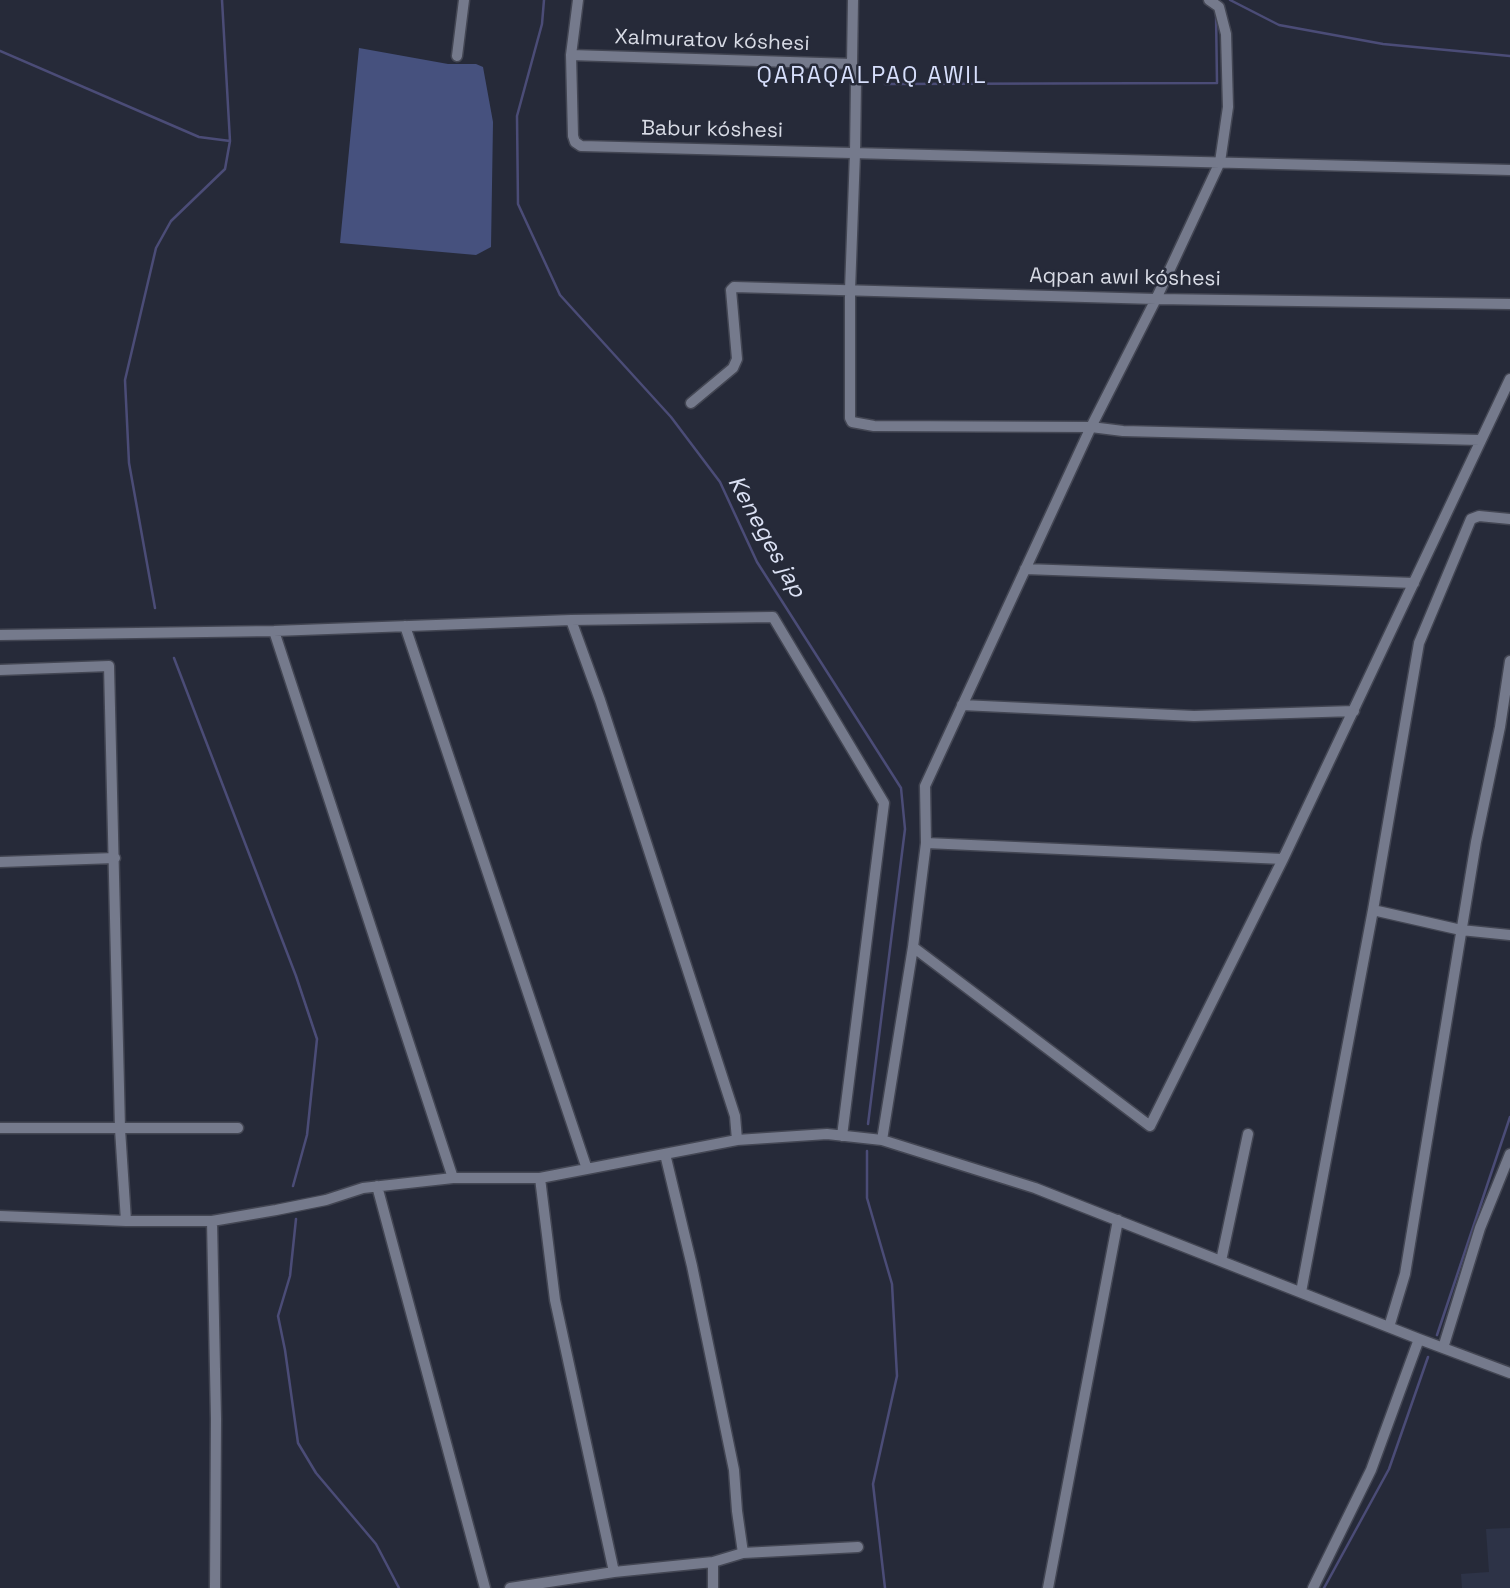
<!DOCTYPE html>
<meta charset="utf-8">
<style>
body{margin:0}
canvas{display:block;background:#262a39}
</style>
<canvas width="1510" height="1588"></canvas>
<script>
const c = document.querySelector('canvas').getContext('2d');
c.lineJoin = 'round';
function paint(path, color) { c.fillStyle = color; c.fill(path, 'evenodd'); }
const toPath = rows => new Path2D(rows.map(r => 'M' + r).join(''));
function stroke(path, color, width, dash) { c.strokeStyle = color; c.lineWidth = width; c.lineCap = dash ? 'butt' : 'round'; c.setLineDash(dash || []); c.stroke(path); }
function label(font, color, halo, rows, align = 'center') {
  c.font = font + ' "Space Grotesk",sans-serif'; c.lineWidth = 5; c.setLineDash([]); c.textBaseline = 'middle'; c.strokeStyle = halo; c.fillStyle = color; for (const [text, x, y, turn = 0] of rows) {
    c.save(); c.translate(x, y); c.rotate((+turn || 0) * Math.PI / 180); c.textAlign = isNaN(turn) ? turn : align; if (halo) c.strokeText(text, 0, 0); c.fillText(text, 0, 0); c.restore();
  }
}
const built = toPath([
 [1510,1528,1510,1588,1462,1588,1461,1574,1489,1572,1486,1529]
]);
const green = toPath([
 [359,48,448,64,476,64,483,67,493,122,491,247,476,255,340,243]
]);
const stream = toPath([
 [544,0,542,24,517,116,518,204,560,295,671,417,720,482,757,562,901,788,905,829,868,1124],
 [1230,0,1279,25,1383,44,1510,56],
 [0,51,199,137,230,141],
 [885,84,1217,83,1216,13],
 [155,608,129,463,125,380,156,248,171,221,225,169,230,141,222,0],
 [174,658,296,976,317,1039,307,1135,293,1186],
 [867,1151,867,1198,892,1284,897,1376,873,1484,885,1588],
 [296,1219,290,1276,278,1316,285,1350,298,1443,316,1473,376,1544,399,1588],
 [1437,1335,1510,1117],
 [1324,1588,1389,1469,1428,1357]
]);
const minor = toPath([
 [578,0,571,55,573,136,575,142,581,146,1510,170],
 [853,0,852,64,856,81,855,153,850,290,850,418,852,422,874,426,1091,427,1123,431,1480,440],
 [571,55,852,64],
 [457,56,464,0],
 [691,403,733,368,737,359,731,290,734,287,1156,299,1510,304],
 [1025,569,1414,583],
 [571,620,600,700,735,1116,737,1140],
 [405,626,587,1169],
 [274,631,453,1178],
 [0,635,274,631,571,620,773,617,884,803,842,1136],
 [0,670,109,666,120,1129,126,1221],
 [962,705,1194,716,1354,711],
 [926,843,1283,859],
 [0,862,115,858],
 [1373,910,1461,930,1510,935],
 [913,947,1150,1126,1283,859,1510,379],
 [0,1128,238,1128],
 [882,1140,913,947,926,843,925,786,1091,427,1156,299,1220,162,1228,107,1226,34,1219,7,1209,0],
 [665,1154,692,1266,734,1470,737,1511,743,1553,858,1547],
 [540,1178,555,1300,614,1572],
 [377,1186,485,1588],
 [0,1216,126,1221,212,1221,276,1210,326,1200,363,1188,453,1178,540,1178,737,1140,827,1134,882,1140,1035,1188,1419,1339,1510,1373],
 [212,1221,216,1419,215,1588],
 [1221,1261,1248,1134],
 [1301,1292,1373,910,1419,643,1471,519,1479,516,1510,519],
 [1389,1327,1405,1274,1476,842,1500,727,1510,661],
 [1443,1348,1480,1228,1510,1154],
 [713,1562,713,1588],
 [510,1588,614,1572,713,1562,743,1553],
 [1048,1588,1118,1220],
 [1313,1588,1371,1470,1419,1339]
]);
const streetNames = [
 ["Xalmuratov kóshesi",712,41,2],
 ["Babur kóshesi",712,130,1],
 ["Aqpan awıl kóshesi",1125,278,1]
];
const neighbourhoodNames = [
 ["QARAQALPAQ AWIL",872,77]
];
const waterNames = [
 ["Keneges jap",766,537,61]
];
paint(built, '#2d3347');
paint(green, '#46517e');
stroke(stream, '#4b4c77', 2.5);
stroke(minor, '#434653', 13);
stroke(minor, '#757a8c', 10);
label('21px', '#d8dbe5', '#262a39', streetNames);
c.letterSpacing = '2px';
label('23px', '#d7dffc', '#262a39', neighbourhoodNames);
c.letterSpacing = '0px';
label('italic 23px', '#dbe1f4', '#262a39', waterNames);
</script>
